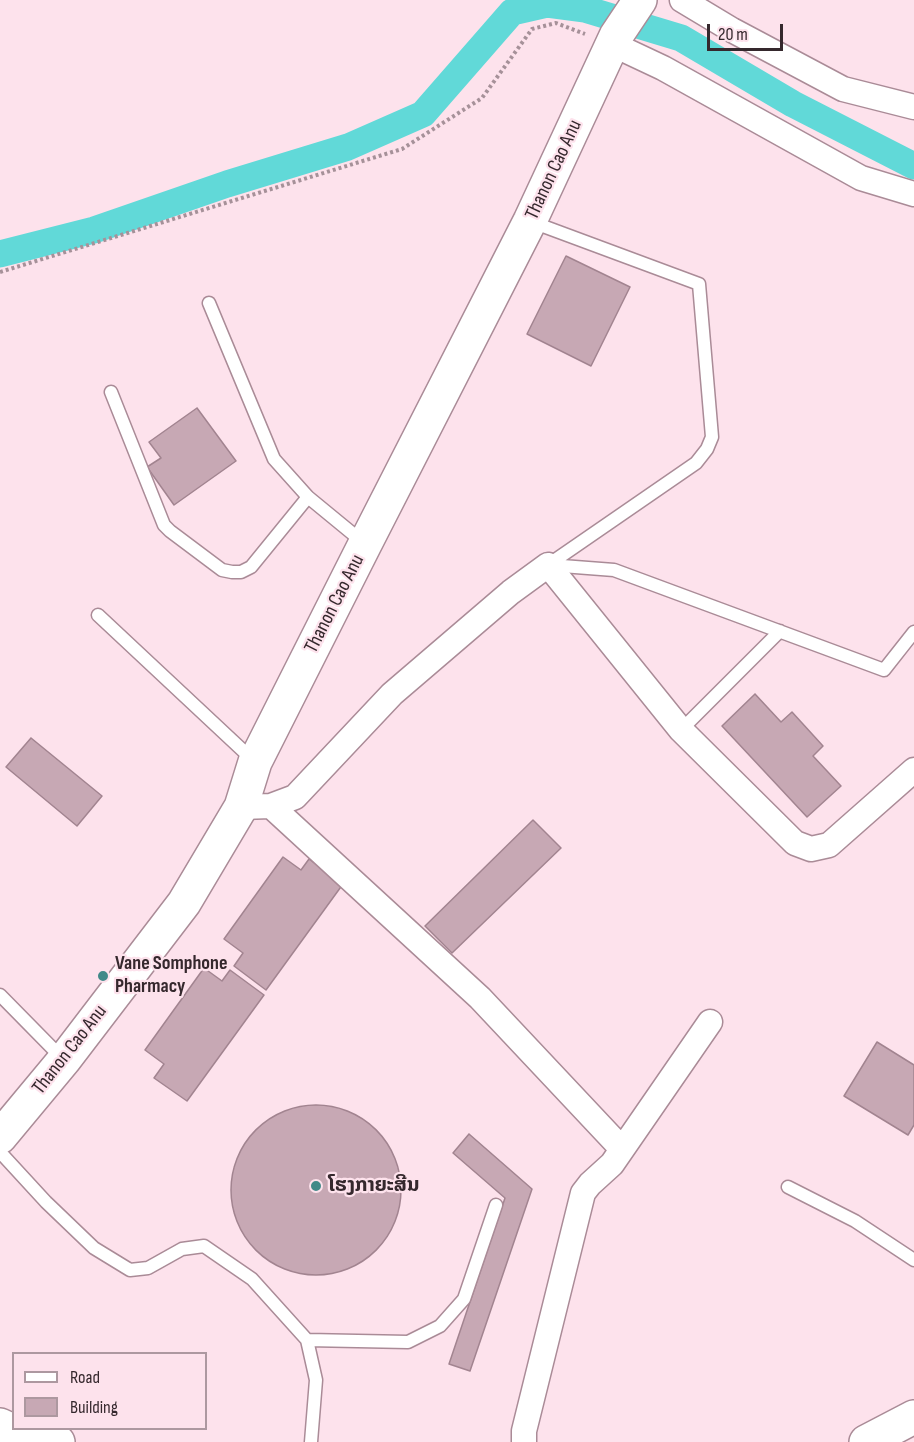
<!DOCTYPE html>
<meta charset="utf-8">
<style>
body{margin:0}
#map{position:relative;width:914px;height:1442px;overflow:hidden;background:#fde2ec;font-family:"Sofia Sans Condensed",sans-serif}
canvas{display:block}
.legend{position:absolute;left:12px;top:1352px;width:195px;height:78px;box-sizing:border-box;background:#fde2ec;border:2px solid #ad98a0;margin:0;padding:8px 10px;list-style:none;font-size:18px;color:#35282d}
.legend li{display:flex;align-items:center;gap:12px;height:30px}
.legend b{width:30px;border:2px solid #ad98a0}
.scale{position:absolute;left:707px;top:24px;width:76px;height:27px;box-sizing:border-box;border:3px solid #35282d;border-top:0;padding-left:8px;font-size:18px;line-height:21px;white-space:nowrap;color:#35282d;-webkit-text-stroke:4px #fde2ec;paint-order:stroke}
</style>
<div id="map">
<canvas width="914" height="1442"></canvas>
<ul class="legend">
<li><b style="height:8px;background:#fff"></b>Road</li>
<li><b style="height:16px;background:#c7a8b4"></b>Building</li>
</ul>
<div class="scale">20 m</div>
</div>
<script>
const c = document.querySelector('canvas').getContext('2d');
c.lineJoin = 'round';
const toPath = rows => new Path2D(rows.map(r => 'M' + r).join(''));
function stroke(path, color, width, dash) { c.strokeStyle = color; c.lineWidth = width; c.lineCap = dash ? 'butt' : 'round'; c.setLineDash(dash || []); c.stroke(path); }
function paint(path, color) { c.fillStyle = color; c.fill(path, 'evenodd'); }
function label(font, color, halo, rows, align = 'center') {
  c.font = font + ' "Sofia Sans Condensed","Noto Sans Lao",sans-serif'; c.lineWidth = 4.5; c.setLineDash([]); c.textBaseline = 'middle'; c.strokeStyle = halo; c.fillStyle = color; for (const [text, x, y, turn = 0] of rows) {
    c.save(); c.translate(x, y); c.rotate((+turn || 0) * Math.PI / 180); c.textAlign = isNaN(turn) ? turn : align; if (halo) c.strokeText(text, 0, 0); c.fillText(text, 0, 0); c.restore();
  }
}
const canal = toPath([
 [0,254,94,230,227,184,348,147,423,114,512,12,547,4,585,9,681,38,793,104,914,166]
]);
const building = toPath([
 [566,256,630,287,591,366,527,334,566,256],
 [197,408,236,461,174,505,147,467,161,458,149,442,197,408],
 [755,694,781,722,792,712,823,746,813,756,841,786,807,817,722,726,755,694],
 [31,738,102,796,77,826,6,767,31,738],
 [533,820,561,848,452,953,425,926,533,820],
 [283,857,301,870,309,859,343,884,266,990,234,966,243,953,224,939,283,857],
 [204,968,222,981,230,970,264,995,187,1101,154,1078,164,1064,145,1050,204,968],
 [877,1042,914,1065,914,1125,908,1135,844,1096,877,1042],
 '231 1190a85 85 0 1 1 170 0a85 85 0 1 1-170 0Z',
 [469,1134,532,1189,470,1371,449,1364,505,1198,453,1153,469,1134]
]);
const path = toPath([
 [0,272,402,149,482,98,532,29,556,23,585,34]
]);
const lane = toPath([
 [532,222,699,284,712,437,707,449,696,463,548,565],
 [209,303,274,459,308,497,364,543],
 [111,392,164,525,170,531,222,570,232,572,241,572,251,567,308,497],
 [549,565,614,570,884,670,914,632],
 [98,615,253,760],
 [681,730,780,631],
 [0,995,62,1058],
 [0,1152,46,1202,94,1248,130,1270,148,1268,182,1249,204,1246,252,1279,307,1340,316,1380,311,1442],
 [788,1187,855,1221,914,1260],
 [307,1340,408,1342,440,1326,464,1299,496,1205]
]);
const street = toPath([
 [682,0,732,30,843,89,914,107],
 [612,44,663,68,861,178,914,194],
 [271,806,480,998,622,1149],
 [241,807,271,806,295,797,392,694,511,592,548,565,681,730,795,843,811,849,829,845,914,770],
 [524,1442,524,1431,583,1193,590,1184,612,1164,710,1022]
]);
const secondary = toPath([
 [0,1137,64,1060,184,903,241,807,255,762,365,544,530,221,616,36,640,0]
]);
const primary = toPath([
 [0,1425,13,1431,58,1442],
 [866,1442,914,1417]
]);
const markers = [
 [103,976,6,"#418988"],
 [316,1186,6,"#418988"]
];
const streetNames = [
 ["Thanon Cao Anu",554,170,-65],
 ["Thanon Cao Anu",335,604,-63],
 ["Thanon Cao Anu",70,1050,-52]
];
const poiNames = [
 ["Vane Somphone",115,964],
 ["Pharmacy",115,987],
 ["ໂຮງກາຍະສີນ",328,1186]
];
stroke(canal, '#61d9d8', 27);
paint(building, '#c7a8b4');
stroke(building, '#a28490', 1.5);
stroke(lane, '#aa8b97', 15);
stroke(street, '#aa8b97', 27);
stroke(secondary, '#aa8b97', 36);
stroke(primary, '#aa8b97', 36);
stroke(path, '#a69199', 4, [3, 3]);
stroke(lane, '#fff', 12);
stroke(street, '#fff', 24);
stroke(secondary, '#fff', 33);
stroke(primary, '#fff', 33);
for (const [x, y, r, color] of markers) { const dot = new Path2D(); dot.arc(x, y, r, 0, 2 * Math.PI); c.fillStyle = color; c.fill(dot); stroke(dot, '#fde2ec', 2); }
label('20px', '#35282d', '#fde2ec', streetNames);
label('bold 20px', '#35282d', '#fde2ec', poiNames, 'left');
</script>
